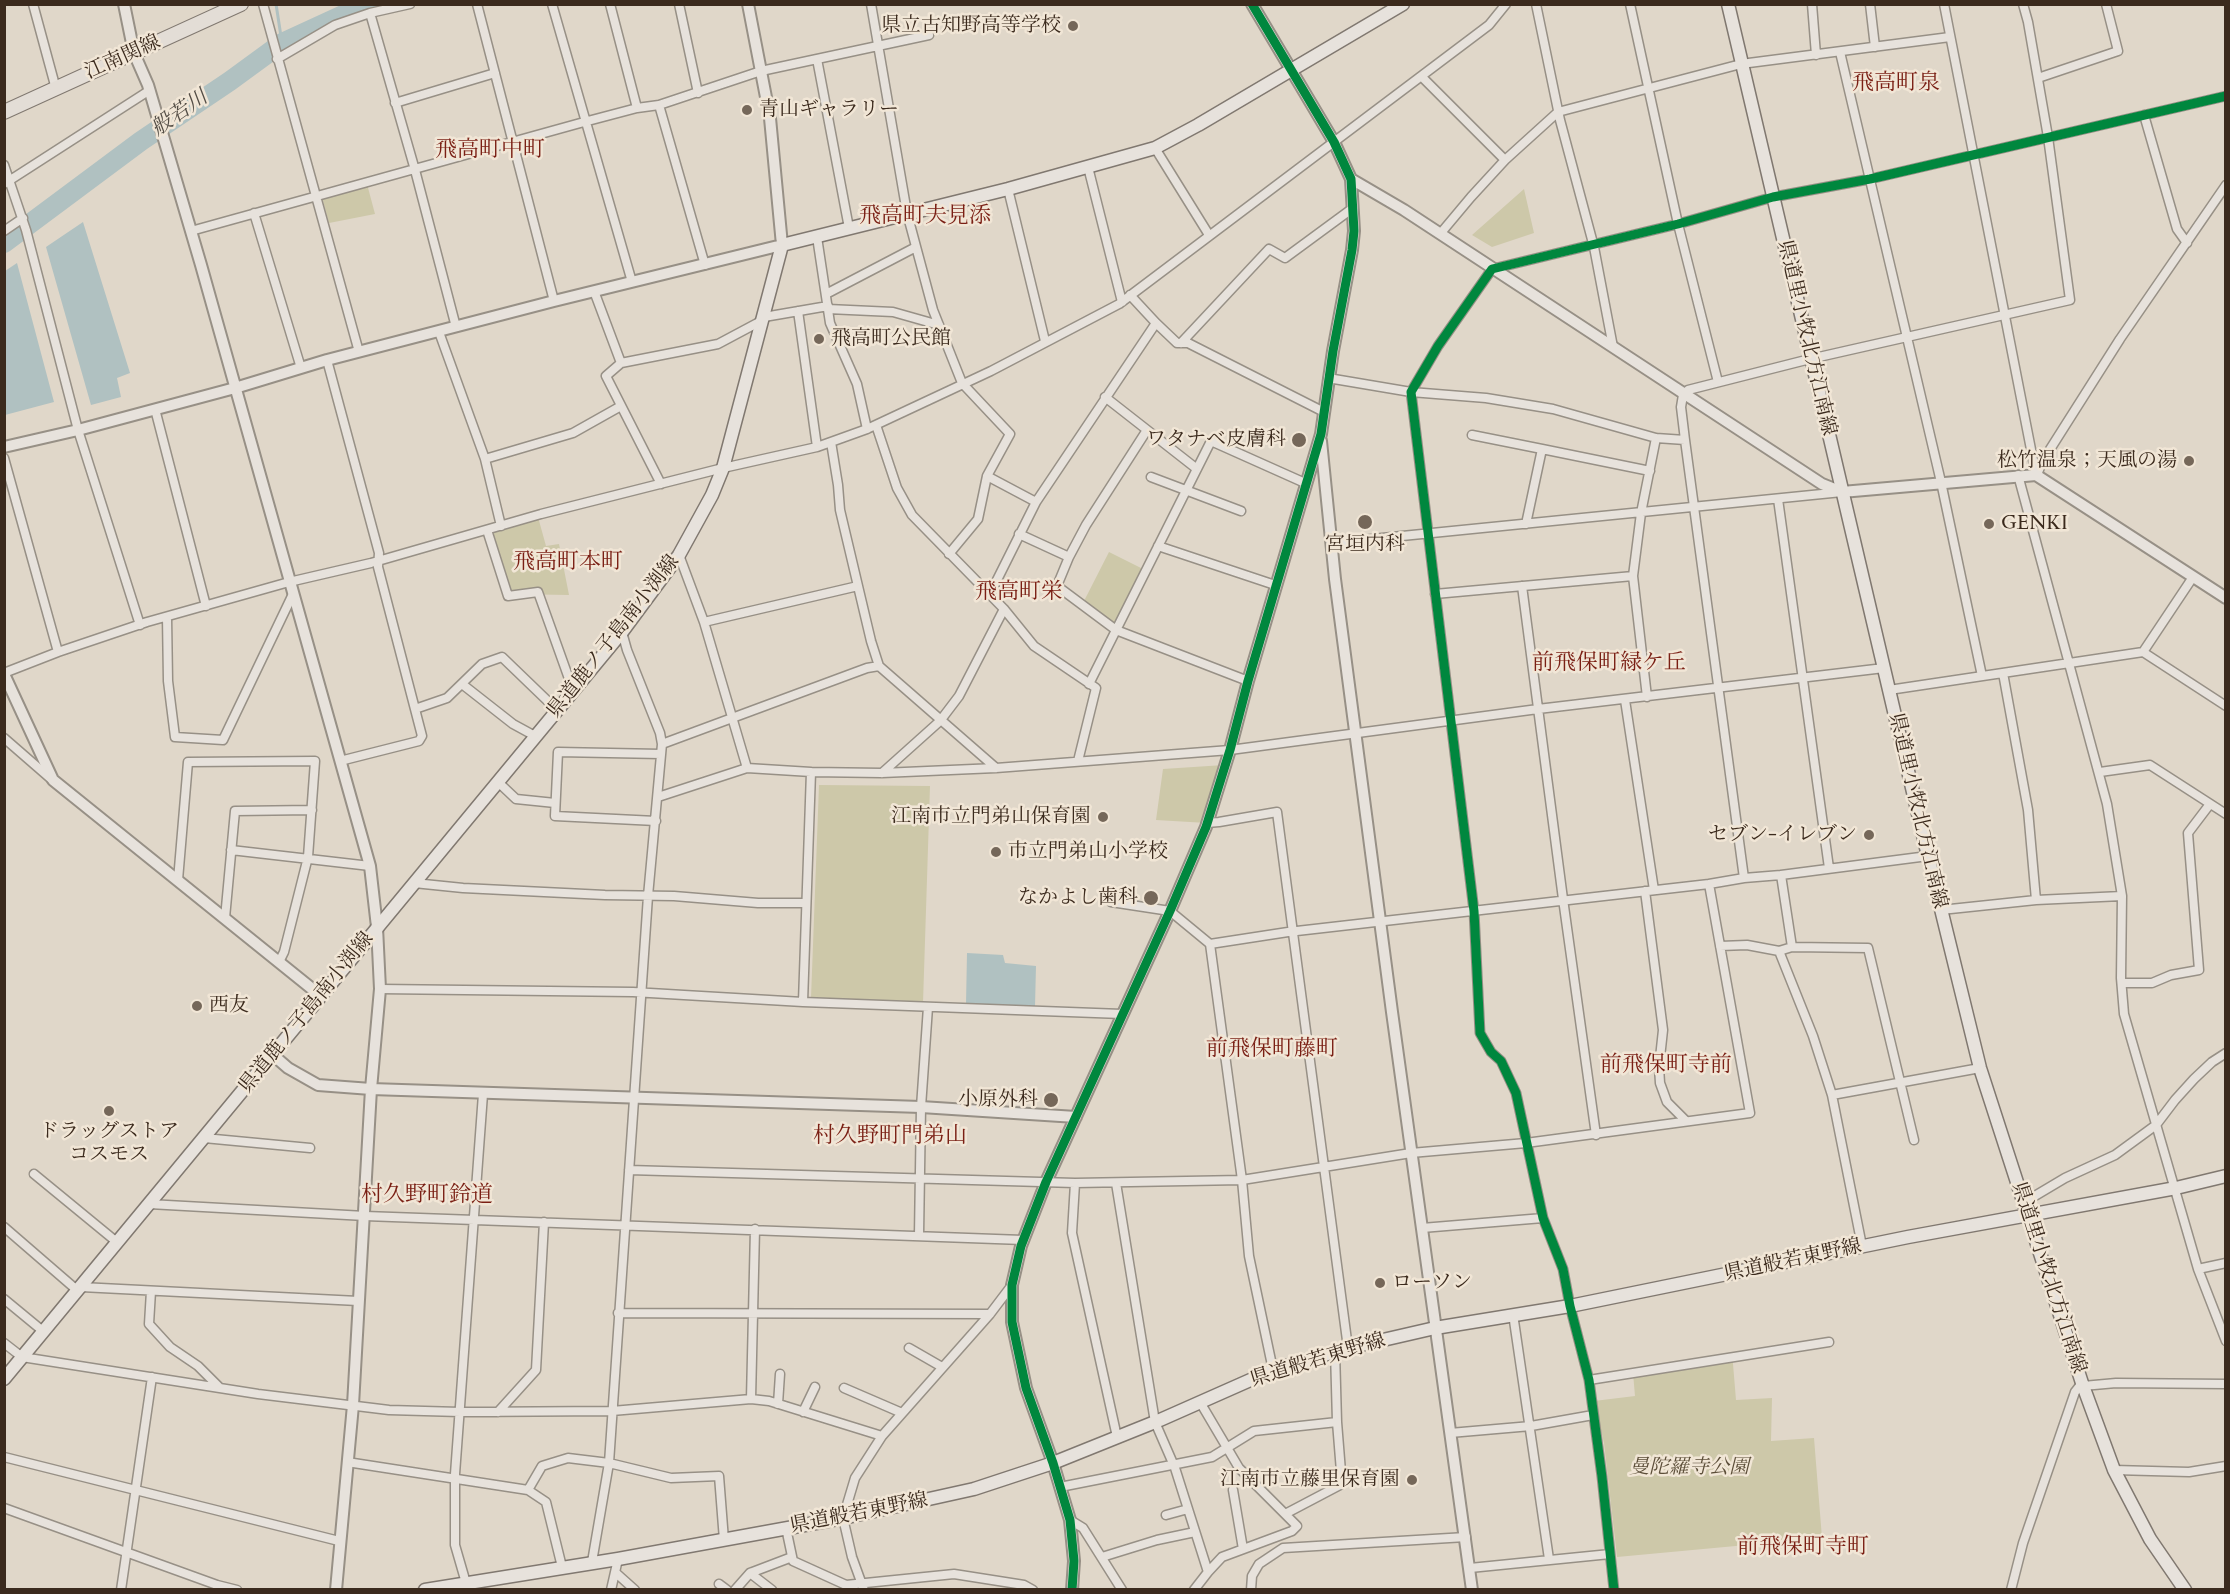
<!DOCTYPE html>
<meta charset="utf-8">
<style>
body{margin:0}
#map{position:relative;width:2230px;height:1594px;overflow:hidden;background:#e0d7c9;font-family:Cardo,serif}
canvas{display:block}
.frame{position:absolute;inset:0;border:6px solid #3b2a1d;pointer-events:none}
</style>
<div id="map">
<canvas width="2230" height="1594"></canvas>
<div class="frame"></div>
</div>
<script>
const c = document.querySelector('canvas').getContext('2d');
c.lineJoin = 'round';
function paint(path, color) { c.fillStyle = color; c.fill(path, 'evenodd'); }
const toPath = rows => new Path2D(rows.map(r => 'M' + r).join(''));
function stroke(path, color, width, dash) { c.strokeStyle = color; c.lineWidth = width; c.lineCap = dash ? 'butt' : 'round'; c.setLineDash(dash || []); c.stroke(path); }
function label(font, color, halo, rows, align = 'center') {
  c.font = font + ' Cardo,"Noto Serif JP",serif'; c.lineWidth = 5; c.setLineDash([]); c.textBaseline = 'middle'; c.strokeStyle = halo; c.fillStyle = color; for (const [text, x, y, turn = 0] of rows) {
    c.save(); c.translate(x, y); c.rotate((+turn || 0) * Math.PI / 180); c.textAlign = isNaN(turn) ? turn : align; if (halo) c.strokeText(text, 0, 0); c.fillText(text, 0, 0); c.restore();
  }
}
const green = toPath([
 [367,184,375,214,329,223,322,197],
 [1524,189,1534,233,1492,247,1472,235],
 [538,517,546,546,559,544,569,595,509,594,489,531],
 [1109,552,1143,569,1115,625,1084,601],
 [1224,765,1207,823,1156,820,1163,769],
 [819,785,930,786,923,1003,811,998],
 [1732,1352,1736,1400,1772,1398,1771,1441,1814,1438,1822,1538,1617,1557,1604,1443,1594,1401,1635,1396,1633,1373]
]);
const water = toPath([
 [83,222,130,373,117,378,121,397,91,405,46,247],
 [17,263,54,402,5,415,5,271],
 [967,953,1003,955,1005,963,1036,966,1035,1006,966,1004]
]);
const stream = toPath([
 [276,4,282,43]
]);
const river = toPath([
 [4,243,141,141,230,81,282,43,367,4]
]);
const minor = toPath([
 [33,4,56,89],
 [263,4,359,352],
 [477,4,554,301],
 [552,4,632,282],
 [610,4,637,108],
 [679,4,698,93],
 [871,4,907,213,933,310,962,383,1010,434,987,476,978,519,949,554],
 [1536,4,1560,120,1594,247,1613,347],
 [1630,4,1678,224,1718,382],
 [1812,4,1816,55],
 [1870,4,1875,47],
 [1944,4,2036,475],
 [370,13,415,170,456,327],
 [1840,52,1941,482,1982,676],
 [277,59,335,25,370,13,410,4],
 [817,59,849,228],
 [1422,77,1505,160],
 [2038,78,2118,51,2106,4],
 [395,103,495,73],
 [659,105,705,265],
 [2144,115,2177,229,2187,243],
 [1155,148,1209,235],
 [4,165,26,230,78,430,140,625],
 [1088,167,1122,302],
 [4,184,150,90],
 [1008,189,1045,341],
 [254,213,301,368],
 [4,231,23,218],
 [191,231,584,122,637,108,659,105,761,71,929,35],
 [1440,234,1471,197,1505,160,1558,112,1741,64,1950,37],
 [817,237,830,323,857,384,867,429],
 [594,291,621,363,606,376,661,484],
 [826,294,916,247],
 [828,309,893,312,939,325],
 [798,311,817,447],
 [764,317,828,306],
 [1156,323,1177,343,1188,343,1324,412],
 [439,332,485,459,501,526],
 [1181,343,1269,249,1285,258,1353,208],
 [327,360,379,553,378,567,422,736,419,741,340,761],
 [621,363,718,344,763,320],
 [1328,378,1411,392,1486,398,1553,409,1656,438,1685,440],
 [1105,397,1197,469],
 [155,409,206,606],
 [876,425,897,488,912,515,1004,609,1034,646,1096,688,1078,761],
 [1147,430,1086,525,1069,557,1057,586,1116,630,1248,681],
 [1472,435,1542,449],
 [831,442,838,485,840,510,871,641,879,666,996,768],
 [4,458,58,652],
 [485,459,573,433,621,406],
 [2018,475,2107,804,2122,896,2121,978,2124,1014,2198,1269,2226,1341],
 [2037,475,2042,462,2120,339,2226,185],
 [987,476,1036,502],
 [1151,477,1241,511],
 [1778,499,1829,868],
 [1526,524,1542,449,1650,471],
 [487,530,508,596,538,592,573,690],
 [1019,534,1069,557],
 [1332,543,1842,492],
 [1158,546,1275,585],
 [679,555,704,622,747,768],
 [1522,586,1563,899,1596,1135],
 [990,594,1036,502,1156,323,1130,295],
 [1435,594,1633,576],
 [167,617,168,681,175,737,223,740,293,594],
 [704,622,858,586],
 [2143,652,2193,577],
 [4,673,58,652,147,622,289,582,371,563,541,514,723,468,817,447,867,429,991,371,1119,304,1489,25,1506,4],
 [2003,673,2028,810,2036,900],
 [462,684,513,724,535,736],
 [1089,684,1211,441,1305,483],
 [1889,690,2143,652,2226,706],
 [1647,697,1633,576,1641,513,1656,438],
 [1625,700,1654,890],
 [415,709,447,698,482,664,502,657,557,710],
 [4,738,50,778],
 [662,744,867,668,879,666],
 [2100,772,2150,765,2226,814],
 [882,773,940,721,959,696,1004,609],
 [498,782,516,799,555,803],
 [658,797,747,768,811,772],
 [656,821,555,816,558,752,661,754],
 [1207,823,1219,822,1277,812,1348,1348],
 [231,850,370,866],
 [1781,875,1792,947,1779,951,1813,1036,1832,1095,1980,1068],
 [1744,878,1685,440,1681,407,1683,395,1688,390,1810,359,2070,300,2048,137,2028,22,2023,4],
 [178,880,188,762,315,761,308,857,284,952,279,962],
 [414,883,463,888,605,895,674,896,758,903,806,903],
 [1645,891,1663,1030,1659,1067,1660,1083,1667,1102,1686,1121],
 [1111,902,1170,911,1210,944,1242,1180,1249,1256,1273,1370],
 [1941,910,2036,900,2122,896],
 [225,918,235,811,312,810],
 [1210,944,1288,932,1709,884,1744,878,1781,875,1928,856],
 [1720,946,1747,945,1779,951],
 [1792,947,1868,948,1914,1140],
 [2122,983,2152,983,2171,975,2199,970,2188,833,2210,804],
 [380,989,633,992,803,1002,1122,1014],
 [803,1002,811,772,882,773,996,768,1230,750,1538,709,1884,668],
 [1832,1095,1862,1246],
 [204,1138,310,1148],
 [629,1170,1075,1183,1242,1180,1411,1153,1526,1143,1750,1113,1709,884],
 [34,1174,118,1243],
 [1075,1183,1072,1233,1117,1437],
 [1116,1183,1155,1422,1175,1468,1208,1572,1194,1590],
 [2023,1203,2065,1178,2115,1155,2156,1125,2175,1100,2194,1079,2212,1062,2226,1053],
 [149,1204,365,1216,1023,1240],
 [4,1227,78,1291],
 [1422,1228,1543,1218],
 [919,1235,921,1107,928,1007],
 [2198,1269,2226,1263],
 [81,1287,358,1301],
 [151,1291,149,1324,170,1347,198,1366,220,1388],
 [4,1299,44,1332],
 [618,1313,990,1314],
 [1513,1314,1549,1559],
 [4,1343,22,1357,258,1394,389,1410,460,1412,612,1411,751,1399,769,1401,882,1436],
 [909,1348,942,1367],
 [1589,1380,1829,1342],
 [2083,1386,2116,1383,2226,1384],
 [844,1388,902,1413],
 [751,1399,755,1229],
 [1200,1402,1239,1468,1285,1514,1342,1484,1337,1422,1335,1351],
 [778,1404,780,1374],
 [498,1412,536,1370,544,1222],
 [803,1412,815,1387],
 [1450,1433,1531,1426,1593,1415],
 [4,1457,339,1541],
 [347,1462,528,1490,542,1466,568,1458,609,1463,671,1478,719,1476,724,1540],
 [2114,1470,2189,1472,2226,1466],
 [1060,1487,1212,1457,1254,1431,1337,1422],
 [528,1490,546,1502,562,1567],
 [1233,1490,1243,1549],
 [4,1508,217,1585,237,1590],
 [1166,1515,1188,1509],
 [1070,1520,1083,1528,1122,1590],
 [786,1528,793,1561,846,1585,954,1574,1024,1585,1033,1590],
 [1102,1557,1157,1540,1195,1532],
 [592,1562,609,1463,648,896,662,744,660,733,627,650,622,632],
 [1470,1568,1610,1554],
 [1208,1572,1222,1557,1292,1531,1297,1526,1285,1514],
 [616,1573,635,1590],
 [750,1573,772,1590],
 [466,1583,455,1545,455,1474,483,1094],
 [719,1584,727,1590],
 [121,1590,152,1377],
 [611,1590,618,1559],
 [735,1590,750,1573,792,1557],
 [864,1590,852,1557,843,1518,855,1478,882,1436,990,1314,1012,1285],
 [1251,1590,1252,1576,1259,1564,1283,1548,1466,1537],
 [1614,1590,1602,1477,1589,1380,1570,1306,1563,1269,1543,1218,1516,1093,1501,1061,1491,1052,1480,1033,1474,911,1411,392,1438,346,1492,269,1678,224,1773,197,1870,179,2226,96],
 [2011,1590,2023,1543,2075,1392,2082,1383]
]);
const tertiary = toPath([
 [124,4,134,53,148,85,201,265,370,866,377,927,380,989,371,1089,353,1405,336,1590],
 [1351,179,1404,210,1822,484,1842,492,2036,475,2226,598],
 [1321,441,1335,579,1392,1012,1472,1590],
 [4,447,78,430,235,388,327,360,554,301,782,245,770,118,748,4],
 [4,674,53,780,321,996],
 [273,1055,288,1068,318,1085,371,1089,921,1107,1076,1117],
 [1072,1590,1074,1561,1070,1520,1053,1463,1026,1388,1012,1322,1012,1285,1021,1246,1046,1182,1170,911,1206,827,1230,750,1248,681,1321,434,1333,351,1352,250,1354,231,1351,179,1334,142,1252,4]
]);
const secondary = toPath([
 [1728,4,1928,856,1980,1068,2082,1383,2114,1470,2150,1539,2185,1590],
 [4,1379,622,632,679,555,712,495,723,468,782,245,1008,189,1155,148,1198,125,1403,4],
 [425,1590,618,1559,843,1518,974,1489,1053,1463,1160,1420,1273,1370,1348,1348,1435,1328,1570,1306,1908,1237,2176,1188,2226,1176]
]);
const primary = toPath([
 [4,112,241,4]
]);
const cycleway = toPath([
 [1072,1590,1074,1561,1070,1520,1053,1463,1026,1388,1012,1322,1012,1285,1021,1246,1046,1182,1170,911,1206,827,1230,750,1248,681,1321,434,1333,351,1352,250,1354,231,1351,179,1334,142,1252,4],
 [1614,1590,1602,1477,1589,1380,1570,1306,1563,1269,1543,1218,1516,1093,1501,1061,1491,1052,1480,1033,1474,911,1411,392,1438,346,1492,269,1678,224,1773,197,1870,179,2226,96]
]);
const markers = [
 [1073,26,6,"#756759"],
 [747,110,6,"#756759"],
 [819,339,6,"#756759"],
 [1299,440,8,"#756759"],
 [2189,461,6,"#756759"],
 [1365,522,8,"#756759"],
 [1989,524,6,"#756759"],
 [1103,817,6,"#756759"],
 [1869,835,6,"#756759"],
 [996,852,6,"#756759"],
 [1151,898,8,"#756759"],
 [197,1006,6,"#756759"],
 [1051,1100,8,"#756759"],
 [109,1111,6,"#756759"],
 [1380,1283,6,"#756759"],
 [1412,1480,6,"#756759"]
];
const poiNames = [
 ["県立古知野高等学校",1061,26],
 ["青山ギャラリー",759,110,"left"],
 ["飛高町公民館",831,339,"left"],
 ["ワタナベ皮膚科",1286,440],
 ["松竹温泉；天風の湯",2177,461],
 ["GENKI",2001,524,"left"],
 ["宮垣内科",1365,545,"center"],
 ["江南市立門弟山保育園",1091,817],
 ["セブン-イレブン",1857,835],
 ["市立門弟山小学校",1008,852,"left"],
 ["なかよし歯科",1138,898],
 ["西友",209,1006,"left"],
 ["小原外科",1038,1100],
 ["ドラッグストア",109,1132,"center"],
 ["コスモス",109,1155,"center"],
 ["ローソン",1392,1283,"left"],
 ["江南市立藤里保育園",1400,1480]
];
const streetNames = [
 ["江南関線",123,58,-24],
 ["県道里小牧北方江南線",1806,338,77],
 ["県道鹿ノ子島南小渕線",614,637,-52],
 ["県道里小牧北方江南線",1917,811,77],
 ["県道鹿ノ子島南小渕線",307,1013,-51],
 ["県道般若東野線",1793,1261,-12],
 ["県道里小牧北方江南線",2048,1278,72],
 ["県道般若東野線",1318,1361,-17],
 ["県道般若東野線",859,1514,-11]
];
const parkNames = [
 ["曼陀羅寺公園",1689,1468]
];
const waterNames = [
 ["般若川",180,114,-35]
];
const quarterNames = [
 ["飛高町泉",1896,84],
 ["飛高町中町",490,151],
 ["飛高町夫見添",925,217],
 ["飛高町本町",568,563],
 ["飛高町栄",1019,593],
 ["前飛保町緑ケ丘",1609,664],
 ["前飛保町藤町",1272,1050],
 ["前飛保町寺前",1666,1066],
 ["村久野町門弟山",890,1137],
 ["村久野町鈴道",427,1196],
 ["前飛保町寺町",1803,1548]
];
paint(green, '#cdc8a9');
paint(water, '#b0c1c1');
stroke(stream, '#b0c1c1', 3);
stroke(river, '#b0c1c1', 20);
stroke(minor, '#979086', 11);
stroke(tertiary, '#979086', 14);
stroke(secondary, '#807870', 15);
stroke(primary, '#807870', 16);
stroke(minor, '#e7e2dc', 8);
stroke(tertiary, '#e7e2dc', 10);
stroke(secondary, '#e7e2dc', 12);
stroke(primary, '#e3ddd6', 14);
stroke(cycleway, '#00873e', 9);
for (const [x, y, r, color] of markers) { const dot = new Path2D(); dot.arc(x, y, r, 0, 2 * Math.PI); c.fillStyle = color; c.fill(dot); stroke(dot, '#f1e6d6', 2); }
label('20px', '#3b2a1d', '#f1e6d6', poiNames, 'right');
label('20px', '#3b2a1d', '#f1e6d6', streetNames);
label('italic 20px', '#5c4e39', '#f1e6d6', parkNames);
label('italic 21px', '#534d45', '#f1e6d6', waterNames);
label('22px', '#7a1f14', '#f1e6d6', quarterNames);
</script>
